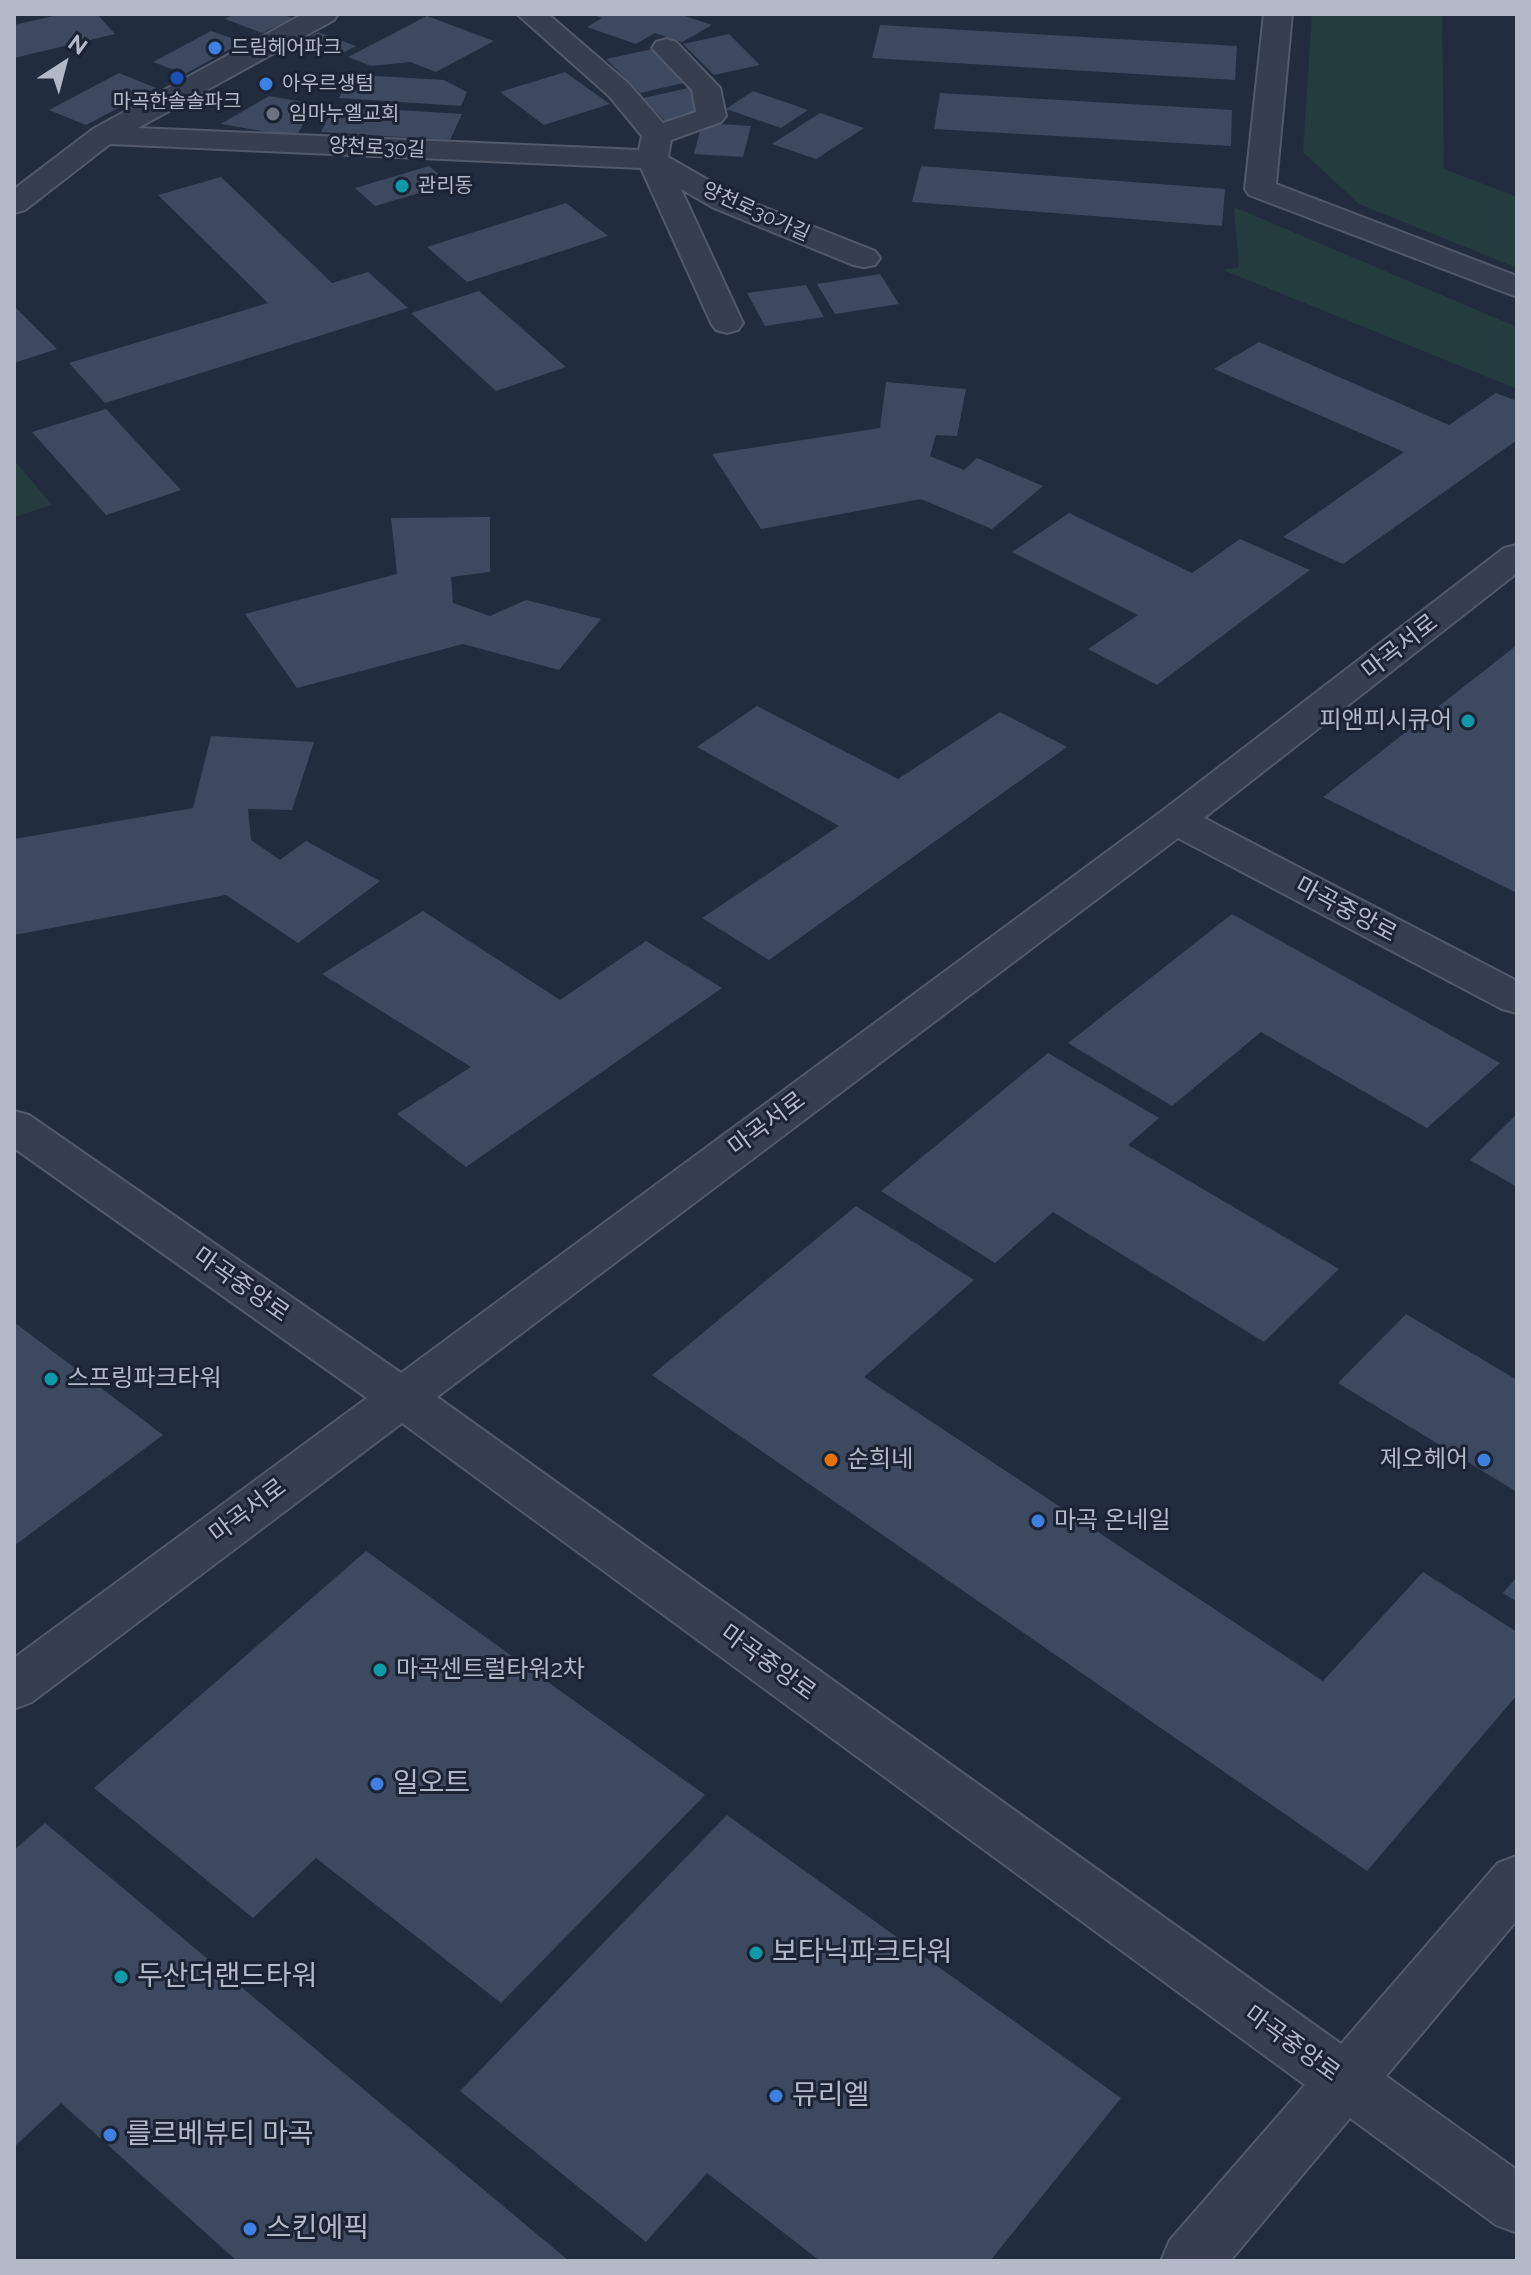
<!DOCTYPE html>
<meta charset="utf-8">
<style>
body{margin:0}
#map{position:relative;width:1531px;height:2275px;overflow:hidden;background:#222c3f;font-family:Raleway,sans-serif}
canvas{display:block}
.frame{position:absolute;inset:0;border:16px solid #b2baca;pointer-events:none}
.north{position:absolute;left:24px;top:24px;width:80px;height:80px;-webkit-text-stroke:6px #1b2434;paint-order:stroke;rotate:36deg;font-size:22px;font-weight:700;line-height:32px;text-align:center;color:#b2baca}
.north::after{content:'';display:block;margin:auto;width:28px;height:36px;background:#b2baca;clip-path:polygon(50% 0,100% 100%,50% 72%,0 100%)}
</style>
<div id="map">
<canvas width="1531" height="2275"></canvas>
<div class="frame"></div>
<div class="north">N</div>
</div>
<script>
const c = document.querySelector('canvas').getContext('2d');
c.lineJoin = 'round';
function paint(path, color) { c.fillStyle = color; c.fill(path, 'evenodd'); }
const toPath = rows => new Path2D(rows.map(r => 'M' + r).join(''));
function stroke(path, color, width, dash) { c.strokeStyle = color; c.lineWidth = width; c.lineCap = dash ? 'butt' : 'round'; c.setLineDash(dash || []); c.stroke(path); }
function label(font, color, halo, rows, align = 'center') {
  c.font = font + ' Raleway,"Noto Sans KR",sans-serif'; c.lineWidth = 6; c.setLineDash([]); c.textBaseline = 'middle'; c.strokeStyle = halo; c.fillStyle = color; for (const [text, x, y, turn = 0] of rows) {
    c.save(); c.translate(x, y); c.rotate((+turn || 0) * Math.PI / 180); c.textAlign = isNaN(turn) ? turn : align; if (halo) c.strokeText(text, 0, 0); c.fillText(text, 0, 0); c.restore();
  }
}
const green = toPath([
 [1312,14,1442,14,1444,169,1517,197,1517,268,1359,204,1303,152],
 [1234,207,1517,327,1517,389,1223,270,1239,267],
 [14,460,52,505,14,517]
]);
const building = toPath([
 [62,14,97,14,115,34,14,58,14,25],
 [235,14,282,14,292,18,262,33,225,19],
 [590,14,679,14,712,25,682,42,655,33,636,44,587,27,602,18],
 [427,16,494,41,436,72,410,62,371,66,348,57],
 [880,25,1237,46,1235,80,872,58],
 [211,31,243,42,185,74,153,62],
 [318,32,356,46,336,56,298,43],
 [729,34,760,65,714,75,683,44],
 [657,48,692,81,640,93,606,59],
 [565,72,610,104,544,125,500,92],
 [119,73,156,88,86,125,49,110],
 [376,76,444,80,467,92,461,106,339,98,348,81],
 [693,87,704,115,668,124,643,98],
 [753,91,808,110,781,128,726,109],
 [940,93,1232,110,1231,146,934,129],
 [269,96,314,104,296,137,221,124],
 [334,106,462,114,450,140,321,132],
 [820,113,864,128,816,159,772,144],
 [702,123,751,126,743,157,694,154],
 [429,166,450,184,375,206,355,188],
 [921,166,1225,189,1222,226,912,202],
 [221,177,332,283,368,272,408,308,105,403,69,363,268,303,158,195],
 [566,203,608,236,467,282,427,247],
 [880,274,899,304,835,314,817,284],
 [806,285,824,317,765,326,747,293],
 [479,291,566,367,496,391,411,313],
 [14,306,57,349,14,363],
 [1259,342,1449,425,1496,393,1517,401,1517,440,1343,564,1283,537,1404,452,1214,369],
 [886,382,966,389,957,436,936,435,930,456,964,470,977,458,1043,486,992,529,921,499,761,529,712,454,880,428],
 [106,409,181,490,106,515,32,432],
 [1069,513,1192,573,1240,539,1310,570,1157,685,1088,649,1138,615,1012,552],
 [490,517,490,572,451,577,453,603,490,616,526,600,601,619,559,670,463,644,297,688,245,614,397,574,391,518],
 [1517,645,1517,893,1323,797],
 [757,706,898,779,1000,712,1067,747,769,960,702,918,839,826,697,747],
 [211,736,314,742,292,810,248,809,251,840,280,860,306,841,380,881,298,943,226,895,14,935,14,839,193,808],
 [423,911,560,1000,646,941,722,988,466,1167,397,1114,471,1067,322,974],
 [1232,914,1500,1063,1427,1128,1261,1032,1172,1106,1068,1043],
 [1048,1053,1159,1118,1128,1145,1339,1269,1264,1342,1053,1212,995,1263,881,1191],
 [1517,1114,1517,1187,1470,1160],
 [856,1206,974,1280,864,1377,1323,1681,1423,1572,1517,1632,1517,1695,1367,1871,652,1375],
 [1406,1314,1517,1380,1517,1492,1338,1383],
 [14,1322,163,1435,14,1546],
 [366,1551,705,1795,501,2003,316,1858,253,1918,94,1788],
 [1517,1577,1517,1602,1503,1593],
 [727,1815,1121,2098,990,2261,820,2261,707,2173,646,2242,460,2091],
 [45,1823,569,2261,237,2261,61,2103,14,2147,14,1850]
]);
const minor = toPath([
 [303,14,338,14,334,20,138,128,639,150,642,136,609,96,517,14,548,14,629,84,663,123,696,112,692,90,652,48,656,42,666,39,676,42,720,88,726,116,721,122,671,140,668,157,736,196,875,251,880,258,875,265,864,267,853,265,714,208,681,189,743,323,738,330,727,333,716,330,711,323,641,168,110,144,25,210,14,213,14,189,93,129,303,14],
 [1264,14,1292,14,1276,184,1517,276,1517,297,1249,195,1245,189,1264,14],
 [1517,545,1517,573,1204,818,1517,981,1517,1013,1502,1009,1178,838,437,1397,1341,2044,1498,1863,1517,1856,1517,1920,1386,2076,1517,2170,1517,2233,1496,2225,1350,2118,1230,2261,1161,2261,1170,2240,1305,2085,402,1423,32,1702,14,1709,14,1658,367,1398,14,1148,14,1111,29,1115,401,1373,1162,811,1504,548,1517,545]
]);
const markers = [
 [215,48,8,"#3f7fe0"],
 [177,78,8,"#1a4fb4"],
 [266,84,8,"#3f7fe0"],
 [273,114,8,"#6b7280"],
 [402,186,8,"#0f9aa8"],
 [1468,721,8,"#0f9aa8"],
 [51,1379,8,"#0f9aa8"],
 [831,1460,8,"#e8710a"],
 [1484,1460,8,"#3f7fe0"],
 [1038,1521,8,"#3f7fe0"],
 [380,1670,8,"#0f9aa8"],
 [377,1784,8,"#3f7fe0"],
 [756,1953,8,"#0f9aa8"],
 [121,1977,8,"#0f9aa8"],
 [776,2096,8,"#3f7fe0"],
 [110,2135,8,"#3f7fe0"],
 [250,2229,8,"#3f7fe0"]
];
const farPoinames = [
 ["드림헤어파크",231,48],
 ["아우르생텀",282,84],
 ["마곡한솔솔파크",177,102,"center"],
 ["임마누엘교회",289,114],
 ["관리동",418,186]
];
const farStreetnames = [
 ["양천로30길",377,148,3],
 ["양천로30가길",756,212,24]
];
const streetNames = [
 ["마곡서로",1400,647,-38],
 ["마곡중앙로",1346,910,28],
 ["마곡서로",767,1124,-37],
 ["마곡중앙로",241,1285,35],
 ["마곡서로",248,1511,-37],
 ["마곡중앙로",768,1663,36],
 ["마곡중앙로",1292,2044,36]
];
const poiNames = [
 ["피앤피시큐어",1452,721,"right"],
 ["스프링파크타워",67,1379],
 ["순희네",847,1460],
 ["제오헤어",1468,1460,"right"],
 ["마곡 온네일",1054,1521],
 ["마곡센트럴타워2차",396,1670]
];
const nearPoinames = [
 ["일오트",393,1784],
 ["보타닉파크타워",772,1953],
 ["두산더랜드타워",137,1977],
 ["뮤리엘",792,2096],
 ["를르베뷰티 마곡",126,2135],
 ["스킨에픽",266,2229]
];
paint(green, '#243b40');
paint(building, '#3d495f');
stroke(minor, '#515a6a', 4);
paint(minor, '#363f4f');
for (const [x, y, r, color] of markers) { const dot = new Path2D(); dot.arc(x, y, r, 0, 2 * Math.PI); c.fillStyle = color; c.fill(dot); stroke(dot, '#1b2434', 3); }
label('20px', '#b2baca', '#1b2434', farPoinames, 'left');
label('20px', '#b2baca', '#1b2434', farStreetnames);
label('24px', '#b2baca', '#1b2434', streetNames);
label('24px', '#b2baca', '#1b2434', poiNames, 'left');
label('28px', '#b2baca', '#1b2434', nearPoinames, 'left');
</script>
